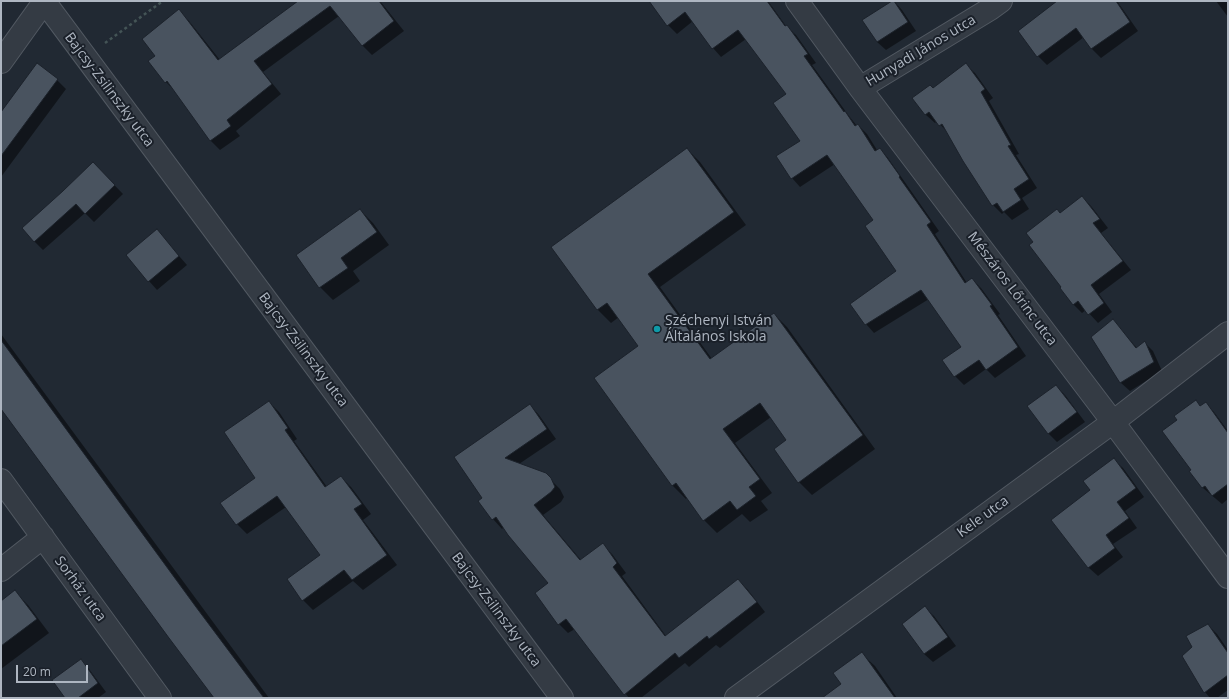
<!DOCTYPE html>
<meta charset="utf-8">
<style>
body{margin:0}
#map{position:relative;width:1229px;height:699px;overflow:hidden;background:#212933;font-family:"Open Sans",sans-serif}
canvas{display:block}
.frame{position:absolute;inset:0;border:2px solid #aeb6c1;pointer-events:none}
.scale{position:absolute;left:16px;top:665px;width:72px;height:18px;box-sizing:border-box;border:2px solid #aeb6c1;border-top:0;padding-left:5px;font-size:12px;line-height:14px;white-space:nowrap;color:#aeb6c1;-webkit-text-stroke:3px #1a2029;paint-order:stroke}
</style>
<div id="map">
<canvas width="1229" height="699"></canvas>
<div class="frame"></div>
<div class="scale">20 m</div>
</div>
<script>
const c = document.querySelector('canvas').getContext('2d');
c.lineJoin = 'round';
function paint(path, color) { c.fillStyle = color; c.fill(path, 'evenodd'); }
const toPath = rows => new Path2D(rows.map(r => 'M' + r).join(''));
function stroke(path, color, width, dash) { c.strokeStyle = color; c.lineWidth = width; c.lineCap = dash ? 'butt' : 'round'; c.setLineDash(dash || []); c.stroke(path); }
function label(font, color, halo, rows, align = 'center') {
  c.font = font + ' "Open Sans",sans-serif'; c.lineWidth = 4; c.setLineDash([]); c.textBaseline = 'middle'; c.strokeStyle = halo; c.fillStyle = color; for (const [text, x, y, turn = 0] of rows) {
    c.save(); c.translate(x, y); c.rotate((+turn || 0) * Math.PI / 180); c.textAlign = isNaN(turn) ? turn : align; if (halo) c.strokeText(text, 0, 0); c.fillText(text, 0, 0); c.restore();
  }
}
const shadow = toPath([
 [299,1,380,1,404,31,372,55,363,46,339,16,263,72,281,94,236,131,240,136,220,150,210,140,176,92,166,82,150,61,156,56,179,11,189,21,220,60],
 [650,1,768,1,786,26,796,35,816,63,812,65,849,116,857,126,858,125,867,134,877,150,880,149,888,158,939,231,935,234,967,283,972,279,981,288,1000,314,998,315,1026,356,995,378,986,369,964,385,955,376,962,347,929,299,874,333,866,324,898,271,875,220,835,164,800,187,792,178,802,141,787,94,746,39,721,57,713,48,693,21,677,34,668,25],
 [894,1,902,10,916,31,886,50,877,42,864,21],
 [1058,1,1117,1,1138,31,1101,58,1092,49,1084,37,1047,65,1038,56,1020,31],
 [1216,1,1228,1,1228,17],
 [966,65,975,73,993,98,989,101,1019,154,1016,155,1037,188,1022,198,1029,209,1012,220,1004,212,1002,214,993,205,948,133,937,121,935,123,926,115,914,98,933,89],
 [57,80,66,89,1,177,1,113],
 [687,149,700,162,746,225,660,287,712,359,774,314,787,327,875,449,812,495,799,482,788,440,771,417,735,443,772,493,761,501,768,510,750,522,742,514,717,533,704,520,688,497,686,499,673,486,595,378,640,346,619,317,611,323,598,310,552,247],
 [93,163,123,194,94,222,85,213,43,250,34,241,64,192],
 [1082,197,1091,206,1108,228,1101,233,1131,270,1099,294,1112,312,1098,323,1086,310,1082,313,1073,304,1063,287,1060,214],
 [360,210,373,223,389,245,353,271,360,281,333,300,320,287,297,255],
 [157,231,187,265,157,290,149,281],
 [1113,321,1137,348,1145,343,1153,351,1162,371,1130,391,1121,383,1092,338],
 [1,334,269,698,216,698,1,407],
 [1056,386,1065,395,1085,422,1057,442,1048,433],
 [269,402,279,412,297,439,294,441,327,487,341,477,351,487,371,514,363,520,397,565,363,590,353,581,313,610,303,600,322,555,286,507,247,534,237,524,257,478],
 [1206,404,1214,412,1228,431,1228,499,1222,504,1203,488,1190,471,1192,470,1201,407],
 [530,405,539,415,556,439,519,464,545,474,560,489,564,497,561,502,543,515,581,560,603,545,612,554,626,573,622,576,666,636,738,580,748,590,765,612,720,648,716,645,689,667,685,663,641,698,629,698,575,629,568,633,559,624,550,583,504,527,502,529,493,519,483,498],
 [1114,460,1123,468,1144,497,1125,511,1137,528,1113,544,1123,557,1098,576,1089,568,1052,520,1091,490],
 [15,592,28,605,49,633,1,669,1,602],
 [925,608,934,616,956,646,933,662,924,654],
 [1208,625,1217,634,1228,650,1228,690,1217,698,1210,698,1205,692,1193,647],
 [862,654,875,666,897,698,831,698,843,685],
 [80,660,89,669,106,692,98,698,66,698]
]);
const building = toPath([
 [298,1,379,1,394,21,362,46,330,6,254,61,272,84,227,120,231,126,210,141,167,81,165,83,148,61,155,56,142,39,179,9,218,60,298,1],
 [649,1,767,1,785,26,787,25,808,54,804,56,844,112,845,111,855,126,858,124,875,151,880,148,900,176,899,177,931,222,927,225,965,283,972,278,992,305,990,306,1018,347,986,370,979,360,954,377,942,360,961,347,921,290,865,325,850,304,896,271,865,226,873,220,827,155,791,179,776,156,800,141,773,103,786,94,738,30,712,49,685,12,667,26,649,1],
 [892,1,894,1,908,22,877,42,862,20,892,1],
 [1057,1,1116,1,1130,22,1091,49,1076,28,1037,57,1018,31,1057,1],
 [37,63,58,79,1,156,1,112,37,63],
 [966,63,985,89,981,92,1011,145,1008,146,1029,179,1014,189,1021,200,1003,212,997,203,992,206,963,161,942,124,939,126,929,112,925,115,912,98,930,85,933,88,966,63],
 [687,148,734,212,648,274,710,359,774,313,863,435,798,483,774,449,786,440,760,403,723,429,760,479,749,487,756,496,737,510,730,501,703,521,676,483,672,486,594,378,638,346,607,303,597,310,551,247,687,148],
 [93,162,115,185,85,214,76,204,34,242,22,228,63,191,93,162],
 [1082,196,1100,219,1093,223,1123,261,1091,285,1104,303,1088,315,1078,301,1073,305,1060,288,1061,287,1029,245,1033,242,1026,233,1057,209,1060,213,1082,196],
 [360,209,377,232,341,258,348,268,319,288,296,255,360,209],
 [157,229,179,256,148,282,126,255,157,229],
 [1113,319,1136,348,1145,341,1154,362,1120,383,1091,337,1113,319],
 [1,340,196,607,264,698,214,698,169,638,1,409,1,340],
 [1056,385,1077,412,1048,434,1027,406,1056,385],
 [1196,400,1200,406,1206,402,1228,433,1228,484,1212,496,1205,486,1202,488,1189,471,1191,470,1162,431,1177,420,1174,416,1196,400],
 [269,401,288,428,285,430,325,487,341,476,362,504,354,509,387,555,352,580,344,570,302,601,287,579,320,555,277,496,236,525,220,503,255,478,224,432,269,401],
 [530,404,547,429,505,458,546,473,551,478,555,487,551,492,534,505,580,560,603,543,617,563,613,567,665,636,738,579,757,602,709,639,707,636,679,658,675,653,624,695,566,619,558,625,535,593,548,583,508,535,496,517,492,520,478,501,482,498,454,457,530,404],
 [1114,458,1136,488,1117,502,1129,518,1106,535,1115,548,1088,568,1051,520,1090,490,1083,481,1114,458],
 [15,590,37,619,1,646,1,601,15,590],
 [925,606,948,637,924,654,902,624,925,606],
 [1208,624,1228,653,1228,675,1204,693,1182,656,1192,647,1186,636,1208,624],
 [862,652,895,698,822,698,841,684,833,673,862,652],
 [81,659,98,683,78,698,65,698,52,680,81,659]
]);
const path = toPath([
 [105,43,163,1]
]);
const street = toPath([
 [44,1,562,698],
 [797,1,860,88,1113,422,1228,577],
 [1,62,44,2],
 [860,88,990,9,1001,1],
 [1,480,160,698],
 [1,570,43,537],
 [736,698,1113,422,1228,333]
]);
const markers = [
 [657,329,4,"#0f9aa8"]
];
const streetNames = [
 ["Hunyadi János utca",921,51,-31],
 ["Bajcsy-Zsilinszky utca",109,90,53],
 ["Mészáros Lőrinc utca",1012,289,53],
 ["Bajcsy-Zsilinszky utca",303,350,53],
 ["Kele utca",983,517,-36],
 ["Sorház utca",80,589,54],
 ["Bajcsy-Zsilinszky utca",496,610,53]
];
const poiNames = [
 ["Széchenyi István",665,321],
 ["Általános Iskola",665,337]
];
paint(shadow, '#0007');
paint(building, '#49535f');
stroke(building, '#1c222b', 1);
stroke(street, '#525962', 24);
stroke(path, '#445456', 2.5, [3, 3]);
stroke(street, '#343b44', 22);
for (const [x, y, r, color] of markers) { const dot = new Path2D(); dot.arc(x, y, r, 0, 2 * Math.PI); c.fillStyle = color; c.fill(dot); stroke(dot, '#1a2029', 1.5); }
label('14px', '#aeb6c1', '#1a2029', streetNames);
label('14px', '#aeb6c1', '#1a2029', poiNames, 'left');
</script>
